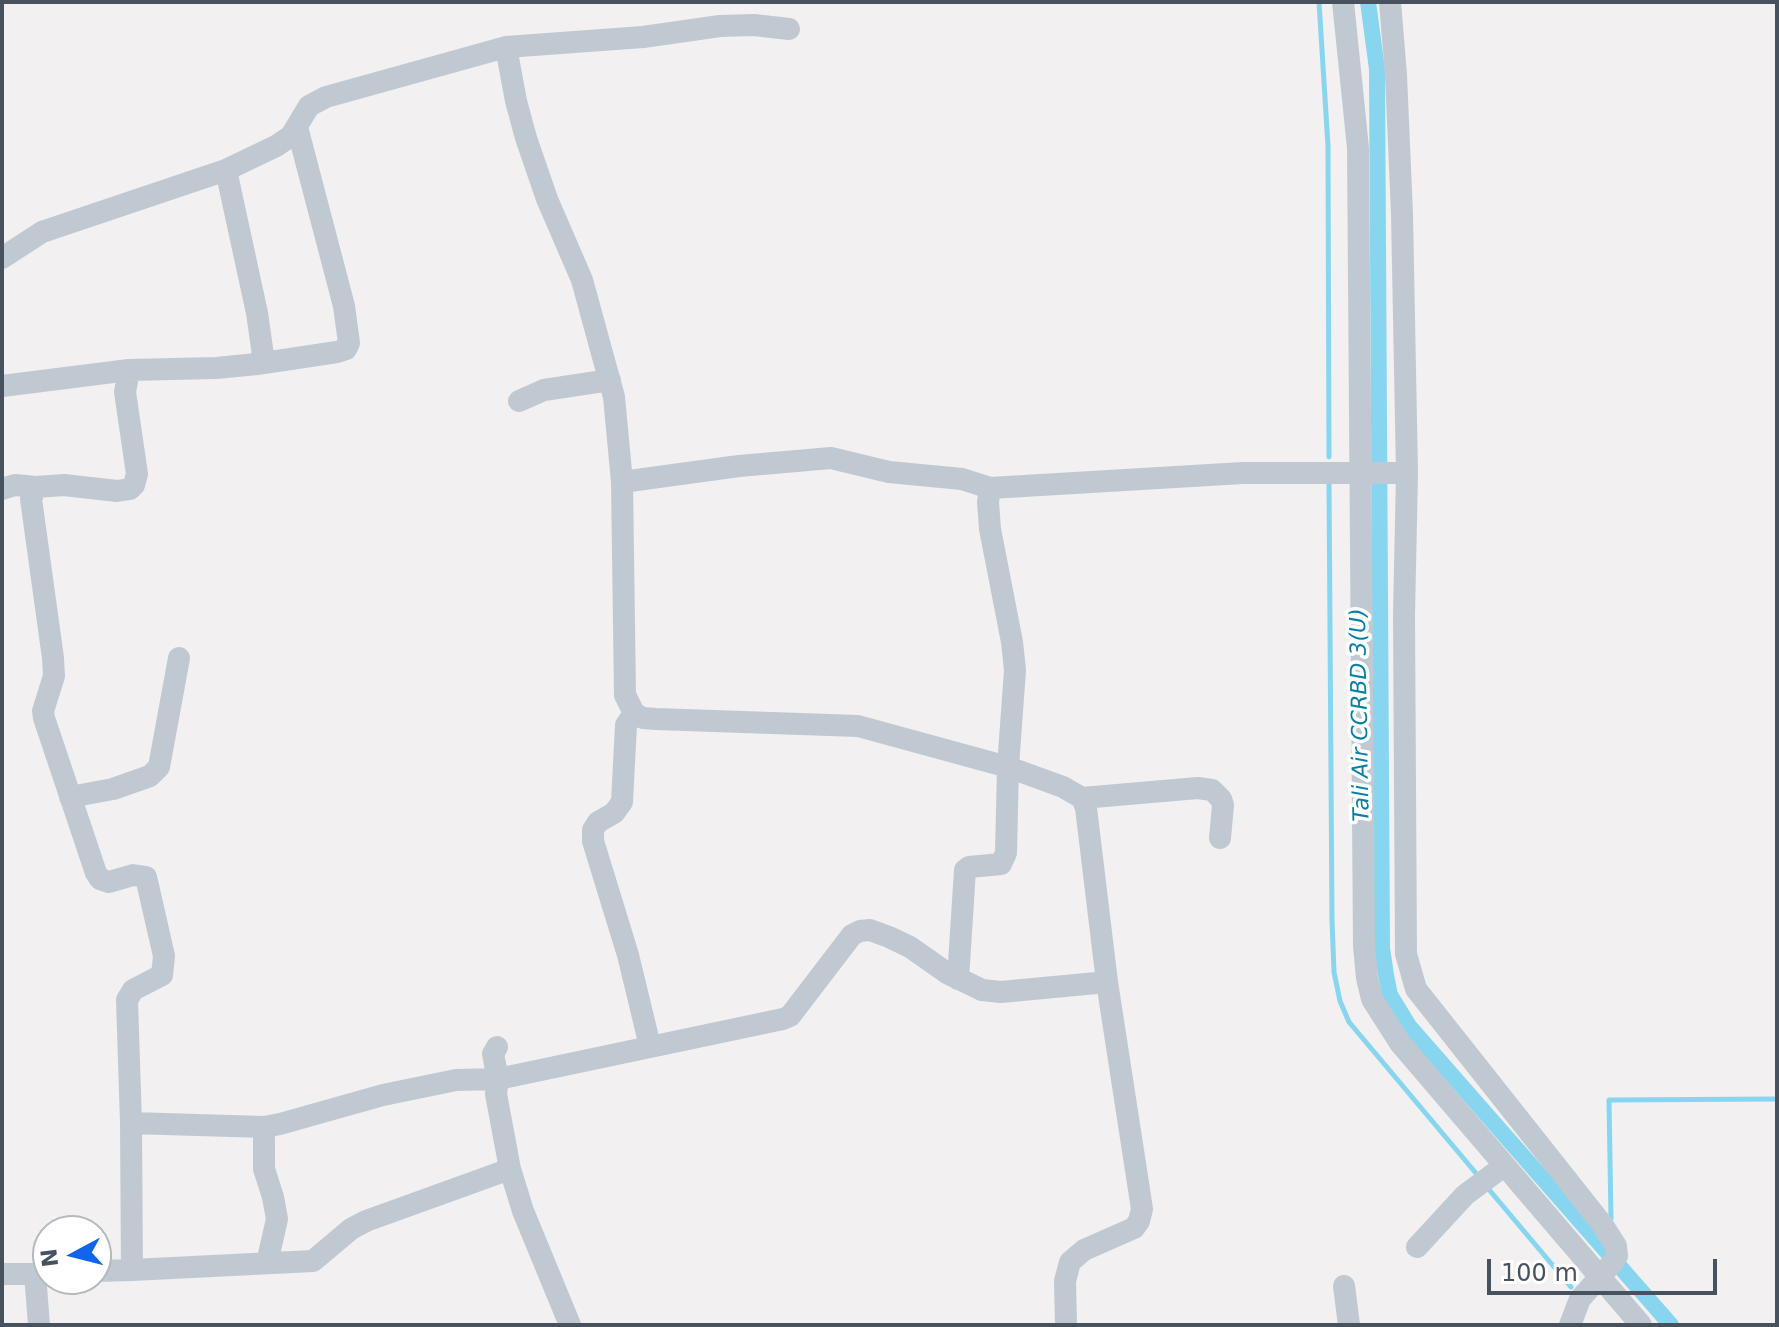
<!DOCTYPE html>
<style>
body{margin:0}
#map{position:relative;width:1779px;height:1327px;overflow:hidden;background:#f2f0f0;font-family:"DejaVu Sans",sans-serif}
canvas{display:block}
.frame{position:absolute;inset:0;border:4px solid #47525e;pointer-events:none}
.north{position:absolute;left:32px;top:1215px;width:80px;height:80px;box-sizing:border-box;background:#fff;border:2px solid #b5babf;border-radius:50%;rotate:263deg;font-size:22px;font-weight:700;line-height:32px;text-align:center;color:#47525e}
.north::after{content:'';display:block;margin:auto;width:28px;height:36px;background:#1165eb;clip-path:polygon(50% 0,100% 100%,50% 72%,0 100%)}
.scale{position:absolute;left:1487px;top:1259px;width:230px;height:36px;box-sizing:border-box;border:4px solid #47525e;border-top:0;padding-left:10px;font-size:24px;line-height:28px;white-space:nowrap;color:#47525e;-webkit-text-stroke:6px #fff;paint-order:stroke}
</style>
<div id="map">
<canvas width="1779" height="1327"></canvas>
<div class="frame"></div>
<div class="north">N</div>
<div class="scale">100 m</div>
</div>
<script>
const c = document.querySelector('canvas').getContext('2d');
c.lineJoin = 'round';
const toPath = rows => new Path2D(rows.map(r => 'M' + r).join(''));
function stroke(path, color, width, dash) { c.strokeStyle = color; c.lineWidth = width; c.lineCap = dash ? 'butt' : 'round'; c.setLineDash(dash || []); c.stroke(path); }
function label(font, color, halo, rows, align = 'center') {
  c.font = font + ' "DejaVu Sans",sans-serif'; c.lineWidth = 7; c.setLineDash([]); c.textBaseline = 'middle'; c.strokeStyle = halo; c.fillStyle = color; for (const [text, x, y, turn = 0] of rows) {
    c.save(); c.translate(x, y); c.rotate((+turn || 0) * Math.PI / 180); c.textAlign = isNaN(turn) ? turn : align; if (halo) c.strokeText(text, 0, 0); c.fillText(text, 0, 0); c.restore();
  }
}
const stream = toPath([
 [1319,2,1328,146,1329,457],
 [1329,481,1332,920,1334,972,1340,1001,1349,1022,1480,1178],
 [1486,1186,1571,1287],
 [1611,1219,1609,1100,1777,1099]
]);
const canal = toPath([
 [1368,2,1377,69,1382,948,1386,975,1390,995,1409,1026,1671,1325]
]);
const minor = toPath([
 [1343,2,1358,148,1364,946,1367,978,1372,999,1400,1043,1641,1325],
 [1390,2,1396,75,1402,214,1407,473,1404,615,1406,954,1416,989,1602,1224,1616,1246,1617,1256,1614,1261,1580,1299,1570,1325],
 [506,47,516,101,526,138,547,199,582,280,614,397,622,482,625,695,634,713,643,718,656,719,858,726,1008,767,1063,787,1082,798,1086,808,1107,982,1142,1209,1139,1221,1134,1228,1084,1250,1070,1262,1065,1281,1066,1325],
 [2,258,42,232,226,170,276,146,291,136,309,106,326,97,506,47,643,37,720,26,754,25,789,29],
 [257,364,337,352,346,349,349,343,344,306,297,127],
 [2,386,129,370],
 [519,401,544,390,610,380],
 [622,482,739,466,831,458,889,472,962,479,990,488],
 [2,489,15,485,36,487],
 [634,713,626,725,622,802,614,813,598,822,593,830,593,841,628,955,650,1046],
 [70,797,113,789,150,776,159,767,179,658],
 [1082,798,1198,788,1212,790,1221,799,1223,805,1220,838],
 [958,979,965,870,969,867,1001,864,1006,853,1008,767,1015,670,1012,642,990,529,988,502,990,488,1243,473,1407,473],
 [497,1047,493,1054,498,1079,496,1094,510,1169,523,1211,570,1325],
 [131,1123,264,1127,280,1124,383,1095,456,1080,498,1079,783,1019,790,1016,852,935,860,931,870,930,889,937,910,947,947,973,982,990,1001,992,1107,982],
 [264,1127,264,1169,273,1197,277,1219,267,1263],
 [1417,1247,1465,1195,1504,1166],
 [132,1270,313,1261,351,1229,366,1221,510,1169],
 [96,1271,132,1270,131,1123,127,1000,133,990,162,975,164,956,146,877,133,875,109,882,100,879,96,873,44,718,43,711,54,676,53,658,31,499,36,487,64,485,117,491,130,489,134,485,137,474,125,392,129,370,216,368,257,364,263,355,257,313,226,170],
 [2,1274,35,1274,39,1325],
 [1344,1286,1349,1325]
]);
const waterNames = [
 ["Tali Air CCRBD 3(U)",1361,715,-91]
];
stroke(stream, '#88d5f0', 5);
stroke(canal, '#88d5f0', 16);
stroke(minor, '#c0c9d2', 22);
label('italic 22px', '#077faa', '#fff', waterNames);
</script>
